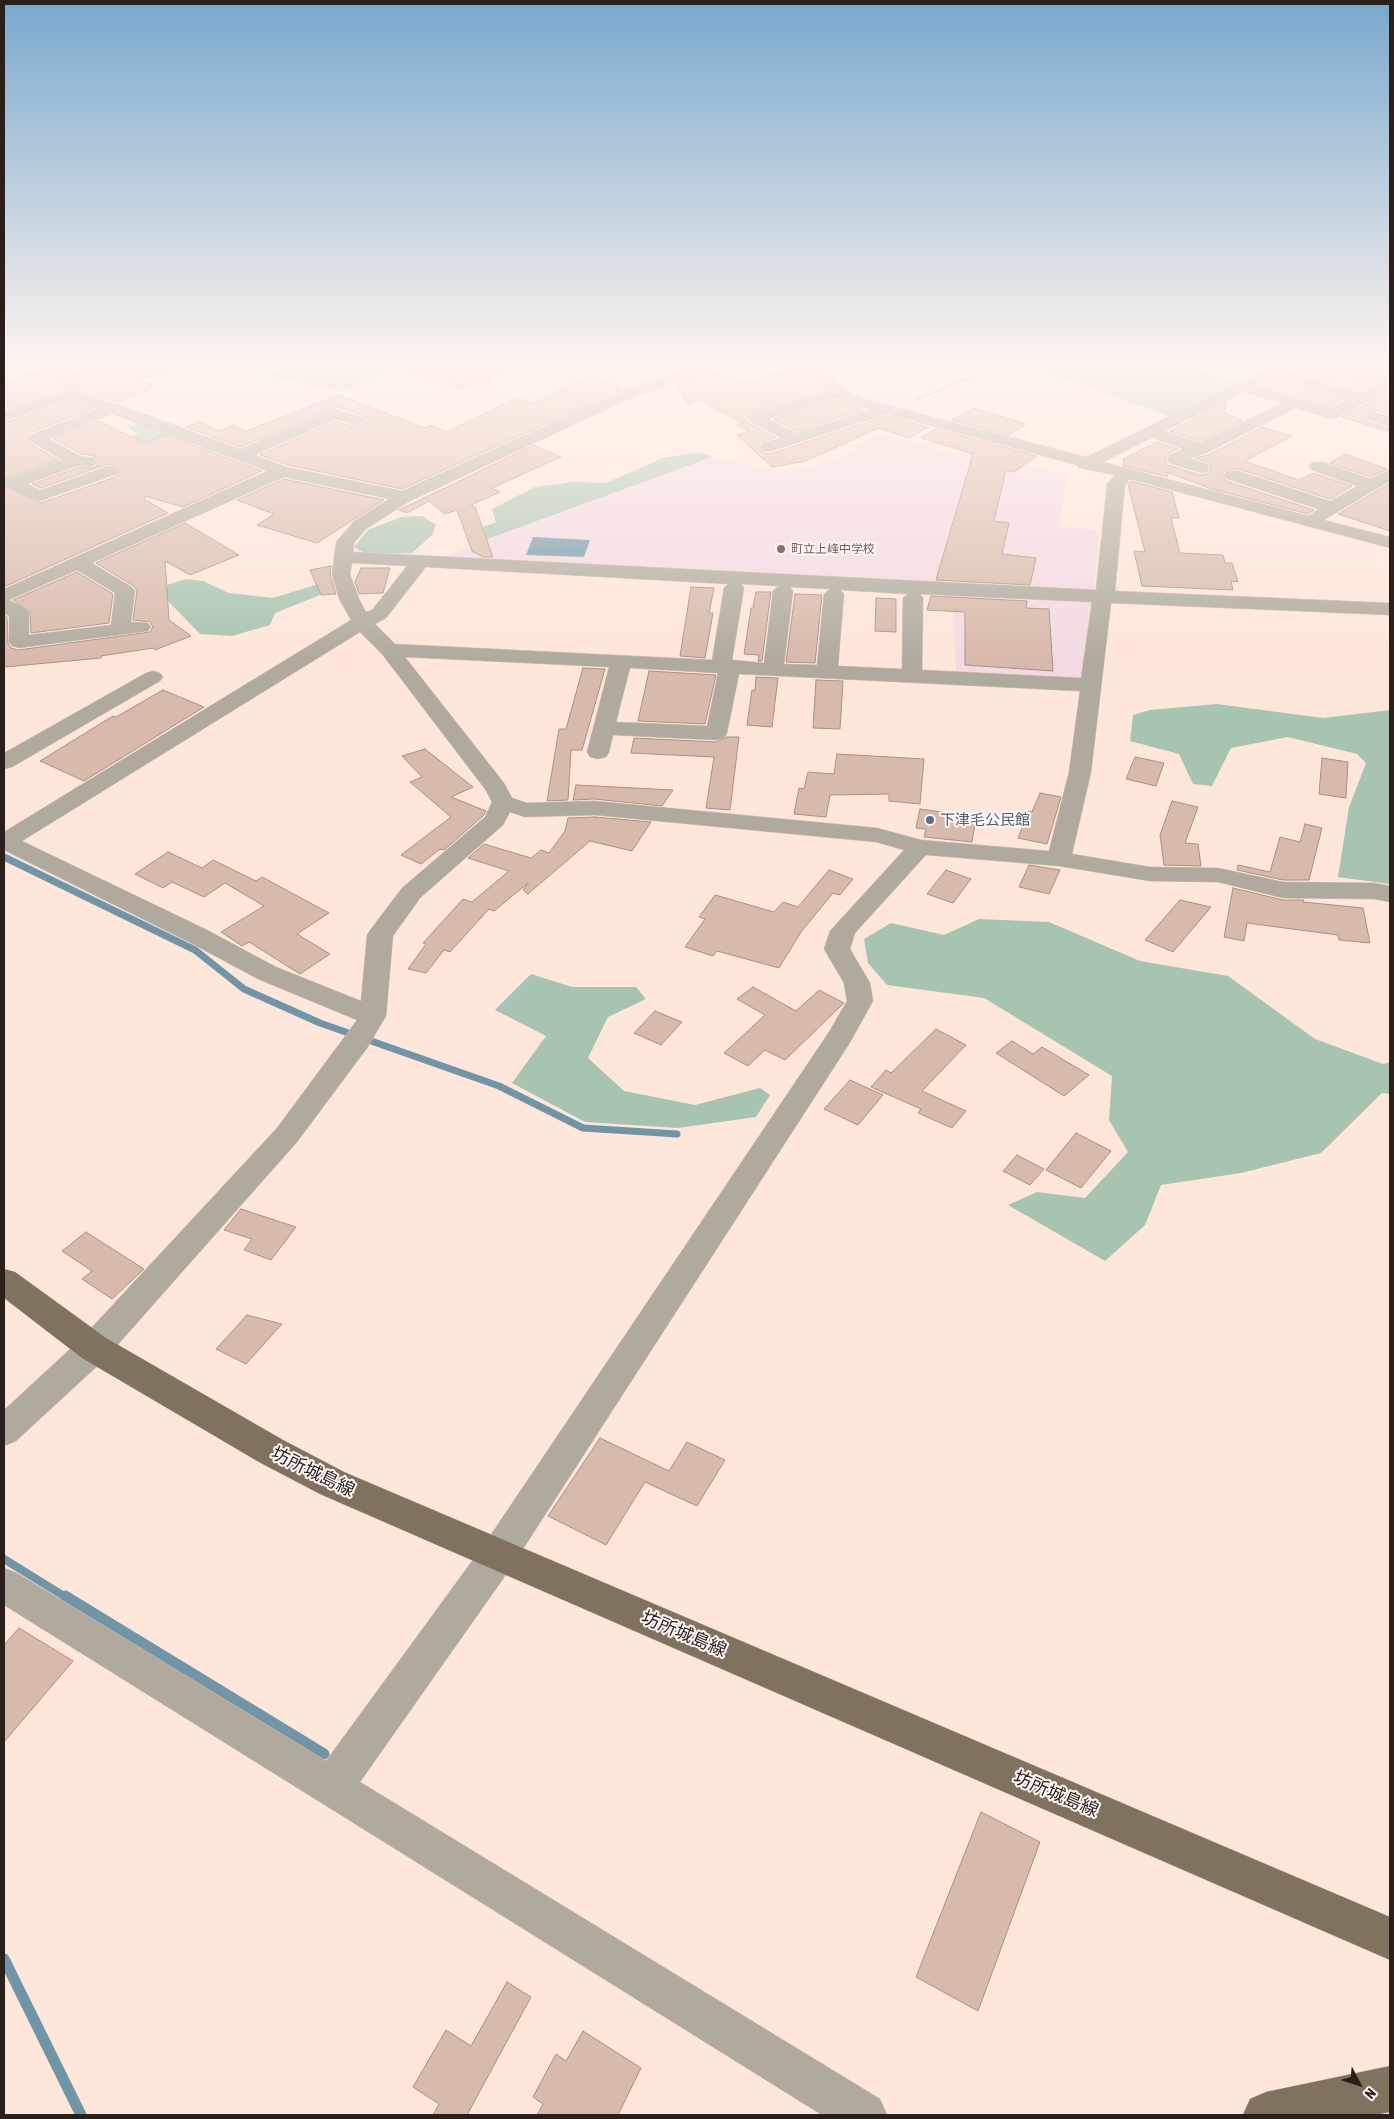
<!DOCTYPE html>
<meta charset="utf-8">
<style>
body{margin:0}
#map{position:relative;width:1394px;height:2119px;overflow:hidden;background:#ffe6da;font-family:"Asap Condensed",sans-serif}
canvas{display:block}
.frame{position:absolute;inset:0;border:5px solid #2a1f1a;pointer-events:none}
.north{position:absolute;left:1334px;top:2059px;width:50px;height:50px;-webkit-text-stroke:4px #fef7f5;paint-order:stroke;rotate:130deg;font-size:14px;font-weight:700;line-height:20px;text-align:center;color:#2a1f1a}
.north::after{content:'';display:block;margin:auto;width:18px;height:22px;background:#2a1f1a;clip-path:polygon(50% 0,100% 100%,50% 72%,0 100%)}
</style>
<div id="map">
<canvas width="1394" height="2119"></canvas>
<div class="frame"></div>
<div class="north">N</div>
</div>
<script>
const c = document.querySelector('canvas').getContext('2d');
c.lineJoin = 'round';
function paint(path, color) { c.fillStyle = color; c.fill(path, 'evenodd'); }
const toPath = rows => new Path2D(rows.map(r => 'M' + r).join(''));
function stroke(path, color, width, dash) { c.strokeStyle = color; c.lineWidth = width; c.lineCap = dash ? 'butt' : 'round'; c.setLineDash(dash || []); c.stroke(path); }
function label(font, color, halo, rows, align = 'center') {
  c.font = font + ' "Asap Condensed","Noto Sans JP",sans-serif'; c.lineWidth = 4; c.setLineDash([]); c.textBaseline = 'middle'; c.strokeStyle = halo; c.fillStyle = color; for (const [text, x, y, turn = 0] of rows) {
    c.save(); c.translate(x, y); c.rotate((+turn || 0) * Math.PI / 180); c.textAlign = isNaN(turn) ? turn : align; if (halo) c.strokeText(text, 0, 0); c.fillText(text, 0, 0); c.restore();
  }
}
const education = toPath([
 [879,433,958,455,969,449,1067,475,1059,526,1099,531,1094,591,1080,679,956,672,952,586,445,557,482,541,712,457,778,472,836,461]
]);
const green = toPath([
 [290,364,383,364,391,366,343,392,265,375],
 [1024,364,1123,364,1136,369,1146,364,1182,364,1241,384,1172,417],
 [1337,364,1390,364,1390,381],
 [140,423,172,435,153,445,126,472,101,457,119,441,138,434,127,427],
 [700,452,712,457,482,541,471,532,496,522,492,509,535,487,573,482,606,483,663,458],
 [422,516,436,525,432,535,412,553,366,554,354,547,368,530,401,517],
 [186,579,203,581,229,593,273,598,318,584,330,591,275,613,270,625,232,636,200,634,162,595,167,585],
 [1217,704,1323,718,1390,710,1390,884,1338,877,1349,807,1366,763,1357,754,1288,737,1231,748,1212,786,1193,784,1179,754,1130,741,1133,715,1150,710],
 [979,919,1049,922,1140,961,1228,976,1315,1039,1383,1064,1390,1062,1390,1094,1382,1093,1321,1153,1241,1173,1161,1185,1145,1225,1105,1261,1008,1205,1037,1192,1085,1198,1128,1152,1109,1120,1112,1076,984,998,887,985,868,963,864,939,891,923,944,935],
 [531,974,572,987,636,987,646,999,608,1017,588,1058,624,1091,695,1105,760,1088,770,1095,756,1117,678,1128,585,1122,512,1083,546,1036,495,1010]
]);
const water = toPath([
 [533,537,590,540,584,557,526,555]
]);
const streamFar2 = toPath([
 [4,857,195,950,244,989,320,1023,499,1086,583,1128,677,1134]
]);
const streamFar1 = toPath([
 [4,1559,67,1598]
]);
const stream = toPath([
 [65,1596,324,1754],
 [4,1959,81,2115]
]);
const building = toPath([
 [103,364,175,364,176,367,140,380,152,385,148,387,152,388,118,402,92,395,81,389,72,374,103,364],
 [399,364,436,364,439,371,474,384,461,389,399,367,399,364],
 [462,364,521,364,521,366,492,377,462,364],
 [1306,364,1322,364,1325,369,1373,384,1360,391,1293,371,1306,364],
 [797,365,823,390,747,414,745,419,748,423,776,437,760,442,758,448,762,453,769,454,887,416,928,427,909,438,878,428,806,461,772,467,737,435,749,431,737,425,743,423,698,400,687,405,677,383,712,370,746,384,797,365],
 [49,368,62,390,4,409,4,381,49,368],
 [592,375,622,389,402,489,288,465,260,455,336,421,354,427,362,425,365,421,362,415,336,407,240,447,186,427,199,422,219,431,232,425,246,431,339,395,425,428,432,425,446,432,517,398,531,403,592,375],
 [1276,379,1342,400,1331,406,1262,386,1276,379],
 [1387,394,1390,395,1390,415,1376,410,1365,417,1368,422,1390,429,1390,432,1342,417,1387,394],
 [836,400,863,410,796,431,774,419,836,400],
 [72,401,92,409,29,433,26,437,29,443,58,460,4,479,4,423,72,401],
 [1227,403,1224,413,1243,420,1200,441,1170,431,1227,403],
 [974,408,1026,424,1008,435,952,420,974,408],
 [99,421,144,443,165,435,262,471,183,507,145,496,144,499,168,513,4,587,4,486,41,503,115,477,118,470,114,465,108,464,41,488,32,484,77,468,96,467,98,461,94,456,81,454,53,439,99,421],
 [1263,427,1292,436,1245,461,1299,480,1313,473,1352,486,1330,499,1239,469,1227,469,1222,474,1226,481,1314,510,1308,514,1212,489,1166,472,1168,477,1124,466,1123,459,1157,442,1178,449,1167,454,1165,460,1168,465,1200,475,1207,474,1211,469,1209,463,1195,458,1208,455,1263,427],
 [936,429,1037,456,1014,472,1006,470,994,521,1009,523,1002,554,1036,558,1030,585,936,580,973,454,921,438,936,429],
 [534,445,561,457,492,488,500,492,471,505,475,507,493,557,483,557,472,551,457,510,445,514,429,501,407,513,399,510,534,445],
 [1345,454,1387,469,1370,477,1330,463,1345,454],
 [284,479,384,500,317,543,257,525,274,514,237,500,284,479],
 [1131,481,1172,492,1179,518,1171,518,1180,553,1223,555,1225,563,1232,563,1238,582,1231,581,1233,590,1142,586,1134,551,1145,552,1128,484,1131,481],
 [1390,483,1390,531,1338,514,1390,483],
 [185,523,239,555,190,575,165,561,169,620,191,636,155,650,153,648,101,656,101,658,4,667,4,615,7,617,8,643,11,648,18,650,150,632,153,627,150,622,133,620,137,591,134,586,96,563,185,523],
 [331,566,330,574,336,594,321,595,310,570,331,566],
 [361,568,390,568,383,593,359,594,355,582,361,568],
 [77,572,113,594,109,623,31,633,30,612,13,600,77,572],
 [691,587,714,588,709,613,713,613,705,658,680,656,691,587],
 [756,592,771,592,762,661,758,661,759,655,744,654,751,608,753,608,756,592],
 [795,594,822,595,815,663,786,662,795,594],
 [931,596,1027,601,1026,608,1049,609,1053,671,965,665,965,612,927,610,931,596],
 [876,598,896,599,896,632,875,631,876,598],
 [583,668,605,669,582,750,571,750,568,800,547,801,559,729,566,729,583,668],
 [649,671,716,675,705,724,638,721,649,671],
 [756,677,778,678,772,727,747,725,752,690,755,691,756,677],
 [816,680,843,681,840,729,813,728,816,680],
 [163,690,204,707,84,781,40,761,113,716,116,717,163,690],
 [727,737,739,737,730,810,706,808,714,757,631,753,634,738,716,742,727,737],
 [425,749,473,787,451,797,486,811,483,816,444,850,440,849,421,864,401,855,451,817,410,782,422,777,402,756,425,749],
 [837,754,924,759,920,804,889,801,889,794,830,795,826,817,794,814,799,788,804,789,808,772,834,774,837,754],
 [1135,757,1164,763,1156,786,1126,779,1135,757],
 [1322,758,1348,762,1346,798,1319,794,1322,758],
 [576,785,673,790,662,806,595,799,573,800,576,785],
 [1040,793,1061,797,1047,844,1018,838,1029,811,1032,812,1040,793],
 [1172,801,1198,807,1185,843,1198,844,1201,866,1164,865,1160,835,1172,801],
 [920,809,949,813,947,821,975,824,972,842,924,837,926,829,916,828,920,809],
 [595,817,651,822,632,851,590,841,528,894,523,890,528,883,494,911,489,909,450,952,444,950,426,973,408,969,426,944,423,943,463,899,472,902,509,871,468,858,484,844,531,858,541,850,549,853,565,831,568,818,595,817],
 [1305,824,1322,828,1309,880,1283,880,1237,870,1238,865,1270,872,1280,837,1300,842,1305,824],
 [168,852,202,868,213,860,256,881,262,877,329,913,297,934,330,954,300,974,249,942,242,946,221,932,264,906,225,883,204,897,172,882,163,888,135,874,168,852],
 [1029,865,1060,870,1049,894,1019,887,1029,865],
 [829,870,853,879,840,895,833,893,801,932,779,968,717,951,713,956,685,947,705,919,699,917,715,895,774,912,783,902,798,907,829,870],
 [946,870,971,879,953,903,927,894,946,870],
 [1233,888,1283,900,1304,900,1303,902,1363,908,1370,943,1339,940,1338,935,1247,923,1244,941,1224,937,1233,888],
 [1180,900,1211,907,1173,952,1145,940,1180,900],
 [753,987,796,1011,819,990,844,1003,785,1060,765,1050,748,1066,724,1053,765,1015,737,999,753,987],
 [655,1011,682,1022,661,1045,634,1033,655,1011],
 [936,1029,966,1045,922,1091,966,1111,952,1128,918,1113,921,1109,871,1087,886,1070,891,1073,936,1029],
 [1012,1041,1033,1054,1042,1047,1089,1075,1064,1096,996,1053,1012,1041],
 [850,1080,883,1095,858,1125,824,1109,850,1080],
 [1076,1133,1111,1151,1081,1188,1046,1170,1076,1133],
 [1017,1155,1044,1169,1030,1185,1003,1171,1017,1155],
 [241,1209,296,1227,271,1260,244,1250,252,1239,224,1230,241,1209],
 [86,1232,144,1269,112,1299,82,1279,92,1271,62,1251,86,1232],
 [247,1315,282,1324,246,1364,216,1349,247,1315],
 [600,1438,669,1471,687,1442,725,1460,697,1506,645,1482,606,1545,548,1516,600,1438],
 [19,1628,73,1661,4,1742,4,1645,19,1628],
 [981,1812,1040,1842,978,2011,916,1977,981,1812],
 [507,1982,531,1997,467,2115,433,2115,439,2104,413,2087,446,2030,471,2046,507,1982],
 [583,2031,641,2068,618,2115,537,2115,543,2104,533,2097,556,2054,566,2061,583,2031]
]);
const path = toPath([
 [915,400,1003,364]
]);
const minor = toPath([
 [49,364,64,364,80,390,91,397,120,405,240,449,329,411,335,409,361,417,363,420,361,423,355,425,336,419,255,455,287,467,402,491,615,394,696,364,718,364,716,367,627,400,410,501,366,529,354,543,353,552,1096,590,1107,484,1115,475,1079,468,1077,465,887,414,768,452,762,451,760,447,762,443,781,438,749,421,747,418,749,415,827,391,798,364,815,364,848,392,868,400,1086,457,1277,364,1297,364,1288,371,1360,393,1378,384,1326,367,1324,364,1348,364,1390,378,1390,390,1338,417,1332,419,1296,408,1207,453,1189,458,1207,464,1209,468,1207,472,1201,473,1169,463,1167,459,1169,455,1183,449,1152,438,1103,462,1309,516,1318,509,1227,479,1224,475,1227,471,1233,470,1239,471,1330,501,1357,486,1311,470,1309,466,1311,462,1323,462,1370,479,1390,469,1390,481,1324,520,1390,537,1390,548,1130,479,1125,485,1115,591,1390,603,1390,615,1111,603,1091,772,1072,854,1150,867,1218,868,1283,882,1374,883,1390,886,1390,902,1374,899,1283,898,1218,882,1150,881,1059,866,926,855,855,933,850,949,870,983,873,1001,849,1044,512,1566,360,1782,880,2099,887,2115,822,2115,4,1605,4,1568,17,1573,326,1761,486,1542,829,1032,847,1001,844,983,824,949,830,931,904,850,876,842,595,815,525,817,510,812,503,825,420,898,393,936,386,1016,367,1048,297,1142,106,1358,16,1441,4,1446,4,1410,82,1338,277,1128,357,1020,258,979,189,942,4,850,4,832,351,620,339,599,332,574,336,542,354,521,389,499,284,477,92,563,132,587,135,591,131,622,148,623,151,627,148,631,19,648,12,646,9,642,9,616,4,613,4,589,267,471,112,414,49,439,80,456,94,458,96,462,94,466,77,466,27,484,41,490,108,466,114,467,117,471,114,475,40,501,6,487,4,482,6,479,62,460,30,441,28,438,30,435,97,409,72,399,4,421,4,411,65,391,49,364],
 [1275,377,1347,400,1331,408,1257,386,1275,377],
 [1245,392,1281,403,1200,443,1165,431,1245,392],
 [836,398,869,410,796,433,769,419,836,398],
 [352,563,407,566,372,610,366,612,359,599,350,574,352,563],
 [426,567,728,584,724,588,712,660,395,644,375,624,386,618,426,567],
 [77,570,115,593,111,625,29,635,29,613,26,609,9,600,77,570],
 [741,584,778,586,773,591,764,663,732,660,744,588,741,584],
 [790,587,830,589,824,594,817,665,784,664,793,591,790,587],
 [840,590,908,594,903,598,902,669,838,666,844,594,840,590],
 [920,594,1092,602,1081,678,922,670,923,598,920,594],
 [360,632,382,654,485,789,492,802,485,817,402,888,371,929,367,935,361,1001,276,967,207,930,22,841,360,632],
 [405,657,609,667,587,752,590,757,598,759,606,757,609,752,613,735,716,740,724,738,727,733,739,674,1080,691,1069,772,1049,851,921,840,877,828,595,801,527,803,512,798,504,783,405,657],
 [630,668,718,673,707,726,616,722,630,668],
 [438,364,456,364,490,378,493,381,490,384,480,384,440,369,438,364],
 [1375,412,1390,417,1390,427,1369,420,1367,417,1375,412],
 [153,671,160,673,163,677,160,681,12,767,4,769,4,753,146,673,153,671]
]);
const major = toPath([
 [4,1269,15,1272,106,1338,283,1440,344,1472,1390,1917,1390,1960,320,1494,259,1462,82,1358,4,1298,4,1269],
 [1390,2066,1390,2112,1374,2115,1243,2115,1250,2099,1266,2092,1390,2066]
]);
const markers = [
 [781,549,5,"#8d6e63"],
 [930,820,5,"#5c6f8a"]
];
const farEducationnames = [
 ["町立上峰中学校",791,549]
];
const serviceNames = [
 ["下津毛公民館",940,820]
];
const nearStreetnames = [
 ["坊所城島線",313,1472,26],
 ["坊所城島線",684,1634,23],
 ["坊所城島線",1056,1794,23]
];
paint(education, '#f3dae2');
paint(green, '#a7c4b0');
paint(water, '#7195a7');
stroke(streamFar2, '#7195a7', 7);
stroke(streamFar1, '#7195a7', 8);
stroke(stream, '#7195a7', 11);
paint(building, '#d8baad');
stroke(building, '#ab8f82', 1);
stroke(minor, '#d9c2b7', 1);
stroke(major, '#d9c2b7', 1);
stroke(path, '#95837a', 2, [2.5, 1]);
paint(minor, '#b0aa9e');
paint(major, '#7f735f');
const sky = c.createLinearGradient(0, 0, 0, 661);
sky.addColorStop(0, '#78a8ce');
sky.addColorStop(0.55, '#fff4ee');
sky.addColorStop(1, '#fff4ee00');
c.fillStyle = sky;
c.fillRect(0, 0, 1394, 661);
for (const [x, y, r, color] of markers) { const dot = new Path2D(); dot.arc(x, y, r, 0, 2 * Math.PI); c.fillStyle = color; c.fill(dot); stroke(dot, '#fef7f5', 2); }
label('12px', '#785e54', '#fef7f5', farEducationnames, 'left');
label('15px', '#4e5e75', '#fef7f5', serviceNames, 'left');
label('18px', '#2a1f1a', '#fef7f5', nearStreetnames);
</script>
